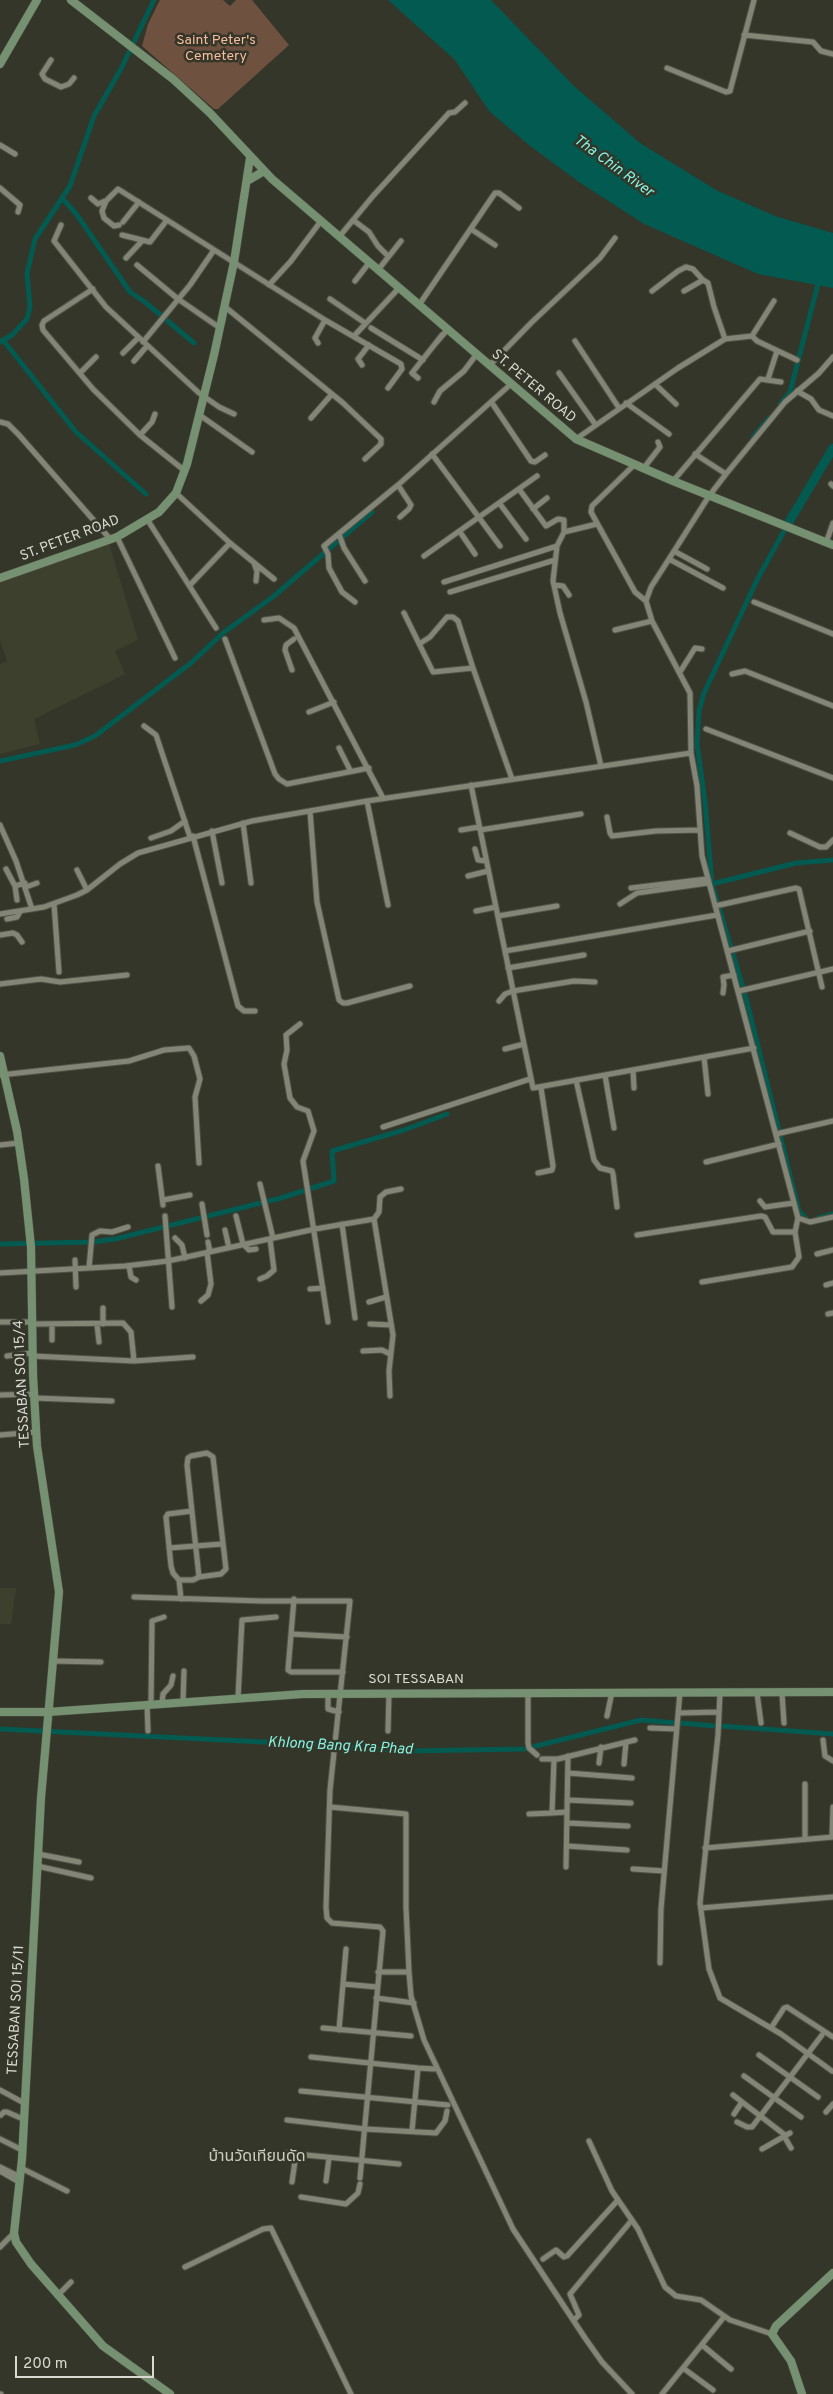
<!DOCTYPE html>
<meta charset="utf-8">
<style>
body{margin:0}
#map{position:relative;width:833px;height:2394px;overflow:hidden;background:#333628;font-family:Overpass,sans-serif}
canvas{display:block}
.scale{position:absolute;left:15px;top:2356px;width:139px;height:22px;box-sizing:border-box;border:2px solid #d8dad1;border-top:0;padding-left:6px;font-size:15px;line-height:18px;white-space:nowrap;color:#d8dad1;-webkit-text-stroke:4px #333628;paint-order:stroke}
</style>
<div id="map">
<canvas width="833" height="2394"></canvas>
<div class="scale">200 m</div>
</div>
<script>
const c = document.querySelector('canvas').getContext('2d');
c.lineJoin = 'round';
function paint(path, color) { c.fillStyle = color; c.fill(path, 'evenodd'); }
const toPath = rows => new Path2D(rows.map(r => 'M' + r).join(''));
function stroke(path, color, width, dash) { c.strokeStyle = color; c.lineWidth = width; c.lineCap = dash ? 'butt' : 'round'; c.setLineDash(dash || []); c.stroke(path); }
function label(font, color, halo, rows, align = 'center') {
  c.font = font + ' Overpass,"Noto Sans Thai",sans-serif'; c.lineWidth = 5; c.setLineDash([]); c.textBaseline = 'middle'; c.strokeStyle = halo; c.fillStyle = color; for (const [text, x, y, turn = 0] of rows) {
    c.save(); c.translate(x, y); c.rotate((+turn || 0) * Math.PI / 180); c.textAlign = isNaN(turn) ? turn : align; if (halo) c.strokeText(text, 0, 0); c.fillText(text, 0, 0); c.restore();
  }
}
const built = toPath([
 [109,543,138,640,115,651,125,674,34,719,40,744,0,754,0,664,7,661,0,640,0,580],
 [0,1588,16,1588,11,1624,0,1624]
]);
const green = toPath([
 [160,0,223,0,230,6,236,0,252,0,289,45,218,109,214,109,142,46,148,24]
]);
const water = toPath([
 [388,0,491,0,574,86,640,143,716,190,775,216,833,233,833,288,758,274,644,224,579,182,530,146,489,111,455,60]
]);
const canal = toPath([
 [63,199,77,215,130,292,145,302,194,343],
 [3,340,76,432,146,494],
 [0,342,12,335,27,319,30,307,27,273,35,239,70,186,94,116,121,69,154,0],
 [780,404,790,392,819,280],
 [753,437,769,418],
 [789,522,758,578,704,693,699,711,697,744,705,802,712,884,746,998,799,1211,807,1220],
 [0,761,75,745,95,736,191,663,223,633,274,596,372,512],
 [712,884,796,863,833,860],
 [818,1218,833,1214],
 [0,1244,93,1242,115,1239,281,1198,334,1181,332,1151,404,1130,447,1114],
 [679,1723,716,1726],
 [721,1726,833,1734],
 [0,1729,325,1745,405,1751,524,1749,641,1720,676,1723]
]);
const river = toPath([
 [789,522,833,448]
]);
const street = toPath([
 [744,35,813,42,821,51,833,54],
 [51,60,42,74,45,79,61,87,69,84,74,78],
 [667,68,726,92,730,91,754,0],
 [0,145,15,154],
 [0,188,20,205,18,212],
 [91,198,98,204,105,201],
 [353,220,369,232,378,246,388,256],
 [123,222,139,202],
 [61,225,54,241,106,307,199,393,219,407,234,414],
 [119,225,114,226,104,218,102,211,106,201,118,189,325,320,401,364,402,369,388,388],
 [471,229,495,245],
 [122,235,150,242,167,220],
 [339,237,373,196,449,113,455,112,465,103],
 [126,258,142,241],
 [137,265,178,299,220,328],
 [378,270,401,241],
 [355,281,369,263],
 [269,285,291,261,321,221],
 [93,289,44,321,42,325,43,330,93,389,140,435,185,471],
 [652,291,678,271,686,267,693,269,703,280],
 [684,291,703,280,708,283,714,307,725,339],
 [330,299,365,323],
 [419,305,495,193,499,193,519,208],
 [224,306,343,403,381,439,381,444,365,459],
 [371,328,423,360],
 [442,335,435,344,447,330],
 [354,336,399,288],
 [752,336,757,341,797,360],
 [575,341,619,408],
 [143,342,190,285,214,250],
 [318,343,315,338,325,320],
 [123,353,138,338],
 [833,357,819,373,785,402,726,474,709,496,669,559,651,587,646,601,652,621,690,693,691,753,697,786,702,856,798,1218,810,1222,833,1217],
 [134,361,147,346],
 [362,365,358,359,369,345],
 [489,366,532,322,600,258,615,238],
 [80,373,96,357],
 [559,373,595,424],
 [418,378,412,373,435,344],
 [768,379,777,351],
 [655,384,676,404],
 [797,391,811,399,819,410,833,416],
 [434,402,440,391,464,371,476,355],
 [492,403,531,461,535,462,545,455],
 [626,403,669,434],
 [201,416,252,452],
 [311,418,332,394],
 [0,422,8,424,19,435,111,540],
 [140,435,152,422,155,414],
 [576,439,678,368,725,339,752,336,774,301],
 [432,454,500,546],
 [695,454,726,474],
 [634,465,592,506,591,512,635,592,646,601],
 [643,469,660,447,658,442],
 [673,481,760,379,781,382],
 [831,484,833,486],
 [398,485,411,505,409,509,400,517],
 [519,489,546,526,558,519,564,520,564,532],
 [176,493,230,543,274,579],
 [500,504,526,539],
 [533,509,547,498],
 [147,519,216,628],
 [597,524,564,532,557,546,553,581,560,613,586,702,601,766],
 [460,532,475,554],
 [339,534,344,548,365,581],
 [117,537,175,658],
 [826,543,833,523],
 [674,551,707,569],
 [424,556,537,476],
 [669,559,723,588],
 [254,563,257,571,256,581],
 [444,582,557,546],
 [190,585,230,543],
 [554,585,563,586,569,595],
 [450,592,555,560],
 [355,602,342,592,329,568,328,554,324,546,398,485,511,384],
 [754,602,833,634],
 [404,613,433,672,473,668,512,779],
 [264,620,279,618,294,628,383,798],
 [615,630,652,621],
 [225,639,275,774,279,779,287,784,369,768],
 [419,644,430,637,447,617,453,617,458,621,473,668],
 [292,670,285,650,286,645,294,639],
 [680,672,695,648,702,649],
 [732,674,745,671,833,706],
 [309,712,334,702],
 [144,726,156,735,190,837],
 [706,729,833,778],
 [339,748,350,770],
 [471,785,533,1088,754,1048],
 [367,801,388,905],
 [310,811,317,902,339,1000,343,1003,347,1003,410,986],
 [607,817,610,833,612,836,656,831,700,830],
 [243,823,251,883],
 [0,825,16,861,32,909],
 [461,830,479,827],
 [480,830,581,814],
 [212,831,222,883],
 [790,833,820,847,826,847,833,840],
 [193,836,238,1006,244,1011,255,1011],
 [151,838,171,831,185,821],
 [475,849,478,860,486,861],
 [6,869,15,886,25,883],
 [77,870,87,890],
 [468,876,488,871],
 [15,886,17,900],
 [26,887,37,883],
 [631,888,707,879],
 [54,904,59,972],
 [620,904,637,893,708,883],
 [715,906,796,888,799,889,822,987],
 [476,911,496,907],
 [0,914,44,907,77,895,87,890,120,864,138,853,252,821,367,801,691,753],
 [498,916,557,906],
 [7,919,17,917,20,912],
 [0,935,13,933,17,935,22,942],
 [505,951,717,915],
 [728,951,810,931],
 [508,968,584,955],
 [0,984,41,979,60,982,127,975],
 [739,991,833,969],
 [723,993,724,985,723,977,734,975],
 [499,1001,505,994,513,991,574,981,595,982],
 [300,1024,286,1035,287,1050,284,1064,290,1098,297,1107,308,1111,314,1131,303,1161,328,1322],
 [505,1049,524,1044],
 [704,1057,708,1094],
 [633,1070,634,1088],
 [0,1075,129,1061,164,1050,189,1048,194,1056,200,1079,195,1097,199,1163],
 [605,1075,614,1128],
 [576,1080,594,1160,600,1168,612,1171,613,1174,617,1207],
 [383,1127,530,1079],
 [776,1134,833,1121],
 [0,1145,19,1143],
 [706,1162,779,1144],
 [158,1166,163,1205],
 [538,1173,552,1170,553,1166,541,1088],
 [260,1184,273,1238],
 [163,1200,190,1195],
 [760,1201,765,1207,794,1203],
 [202,1204,207,1235],
 [165,1216,172,1307],
 [236,1216,243,1244,249,1250,256,1249],
 [374,1219,393,1335,389,1371,390,1396],
 [342,1224,355,1318],
 [225,1230,229,1248],
 [637,1235,761,1216,765,1217,773,1232,795,1232],
 [175,1238,182,1245,185,1258],
 [208,1242,210,1252],
 [817,1254,833,1250],
 [75,1260,76,1287],
 [129,1266,131,1277,136,1280],
 [89,1268,92,1235,100,1231,112,1232,128,1227],
 [0,1273,125,1266,168,1261,315,1229,374,1219,379,1212,380,1197,386,1192,401,1189],
 [260,1279,267,1276,274,1270,270,1239],
 [702,1282,792,1267,799,1257,795,1232,798,1218],
 [826,1285,833,1283],
 [310,1289,323,1288],
 [201,1301,208,1295,211,1284,207,1252],
 [369,1302,386,1297],
 [828,1314,833,1313],
 [0,1322,32,1322],
 [32,1324,123,1323,131,1332,134,1361],
 [97,1324,99,1342],
 [103,1324,103,1308],
 [370,1324,391,1325],
 [52,1340,52,1324],
 [363,1351,382,1350,390,1354],
 [7,1356,32,1353],
 [32,1356,134,1361,193,1357],
 [0,1395,34,1394],
 [34,1398,112,1401],
 [0,1435,36,1432],
 [169,1548,222,1544],
 [179,1580,193,1580,199,1577,187,1465,188,1458,191,1456,207,1453,213,1457,226,1569,221,1574,199,1577],
 [134,1597,261,1601,350,1601,330,1790,326,1907,327,1918,332,1923,380,1927,383,1931,360,2178],
 [181,1599,179,1580,173,1573,171,1566,166,1517,168,1514,192,1511],
 [294,1599,288,1670,291,1672,343,1672],
 [291,1634,347,1637],
 [52,1661,101,1662],
 [328,1693,328,1709,339,1712],
 [528,1693,528,1743,529,1748,537,1755],
 [720,1693,718,1735,700,1903,709,1969,720,1998,781,2034,832,2071],
 [757,1693,761,1723],
 [782,1693,784,1723],
 [238,1698,242,1620,276,1617],
 [183,1702,184,1671],
 [162,1703,163,1694,171,1685,173,1676],
 [147,1704,148,1731],
 [151,1704,152,1621,164,1617],
 [679,1713,719,1712],
 [607,1716,612,1692],
 [650,1728,677,1729],
 [388,1731,389,1693],
 [823,1740,825,1756,833,1761],
 [542,1759,558,1759,635,1740],
 [554,1760,552,1813,567,1812],
 [599,1763,601,1747],
 [624,1764,626,1742],
 [568,1773,632,1778],
 [567,1800,631,1803],
 [330,1807,406,1814,406,1907,409,1972,411,1996,424,2040,513,2229,585,2338,602,2362,632,2394],
 [529,1814,552,1813],
 [568,1823,628,1826],
 [832,1837,833,1807],
 [805,1839,805,1784],
 [567,1846,627,1850],
 [705,1848,833,1837],
 [38,1854,79,1862],
 [37,1866,91,1878],
 [566,1867,568,1756],
 [633,1869,664,1871],
 [701,1908,833,1897],
 [660,1963,661,1909,680,1692],
 [378,1972,409,1972],
 [343,1984,377,1987],
 [376,1998,414,2003],
 [323,2028,411,2036],
 [771,2028,784,2008,787,2007,833,2037],
 [339,2030,346,1949],
 [759,2055,818,2097],
 [311,2057,418,2068],
 [744,2076,801,2117],
 [0,2090,24,2103],
 [301,2091,448,2105],
 [733,2095,785,2135],
 [826,2112,833,2104],
 [734,2114,742,2102],
 [1,2115,4,2112,7,2112,23,2119],
 [287,2120,365,2129,436,2133,445,2121,447,2111],
 [737,2122,747,2127,752,2127,822,2035],
 [412,2131,418,2068,434,2069],
 [784,2136,791,2148],
 [0,2139,22,2150],
 [589,2141,612,2191,638,2229,665,2287,676,2296,701,2300,730,2320,772,2334],
 [762,2149,790,2133],
 [285,2153,399,2164],
 [0,2167,20,2177],
 [21,2168,67,2191],
 [0,2171,19,2182],
 [326,2181,329,2158],
 [292,2182,296,2154],
 [301,2197,346,2204,358,2193,360,2184],
 [0,2247,14,2233],
 [543,2259,556,2250,564,2257,567,2256,618,2200],
 [185,2267,263,2229,271,2228,351,2394],
 [58,2295,71,2282],
 [574,2320,579,2315,570,2294,632,2220],
 [702,2345,731,2369],
 [683,2368,713,2390],
 [0,2394,1,2394],
 [662,2394,724,2317]
]);
const secondary = toPath([
 [71,0,173,79,210,113,272,179,576,439,673,481,833,545],
 [0,64,37,0],
 [247,181,264,171],
 [0,578,117,537,159,512,176,493,187,464,214,355,234,262,250,158],
 [0,1056,17,1131,24,1179,31,1247,33,1375,37,1446,59,1592,41,1798,22,2159,14,2233,16,2242,31,2264,103,2346,170,2394],
 [0,1712,48,1712,303,1694,833,1692],
 [802,2394,791,2361,772,2334,776,2326,833,2273]
]);
const parkNames = [
 ["Saint Peter's",216,41],
 ["Cemetery",216,57]
];
const streetNames = [
 ["ST. PETER ROAD",533,387,40],
 ["ST. PETER ROAD",70,539,-21],
 ["TESSABAN SOI 15/4",23,1384,-93],
 ["SOI TESSABAN",416,1680],
 ["TESSABAN SOI 15/11",17,2010,-87]
];
const waterNames = [
 ["Tha Chin River",613,167,36],
 ["Khlong Bang Kra Phad",340,1747,3]
];
const quarterNames = [
 ["บ้านวัดเทียนดัด",257,2158]
];
paint(built, '#3d402c');
paint(green, '#6f5140');
paint(water, '#035a51');
stroke(canal, '#035a51', 5);
stroke(river, '#035a51', 9);
stroke(street, '#505246', 7);
stroke(secondary, '#505246', 9);
stroke(street, '#838676', 5);
stroke(secondary, '#769172', 8);
label('14px', '#f8bb9b', '#333628', parkNames);
label('14px', '#d8dad1', '#333628', streetNames);
label('italic 15px', '#85f2e1', '#333628', waterNames);
label('16px', '#cccfbe', '#333628', quarterNames);
</script>
